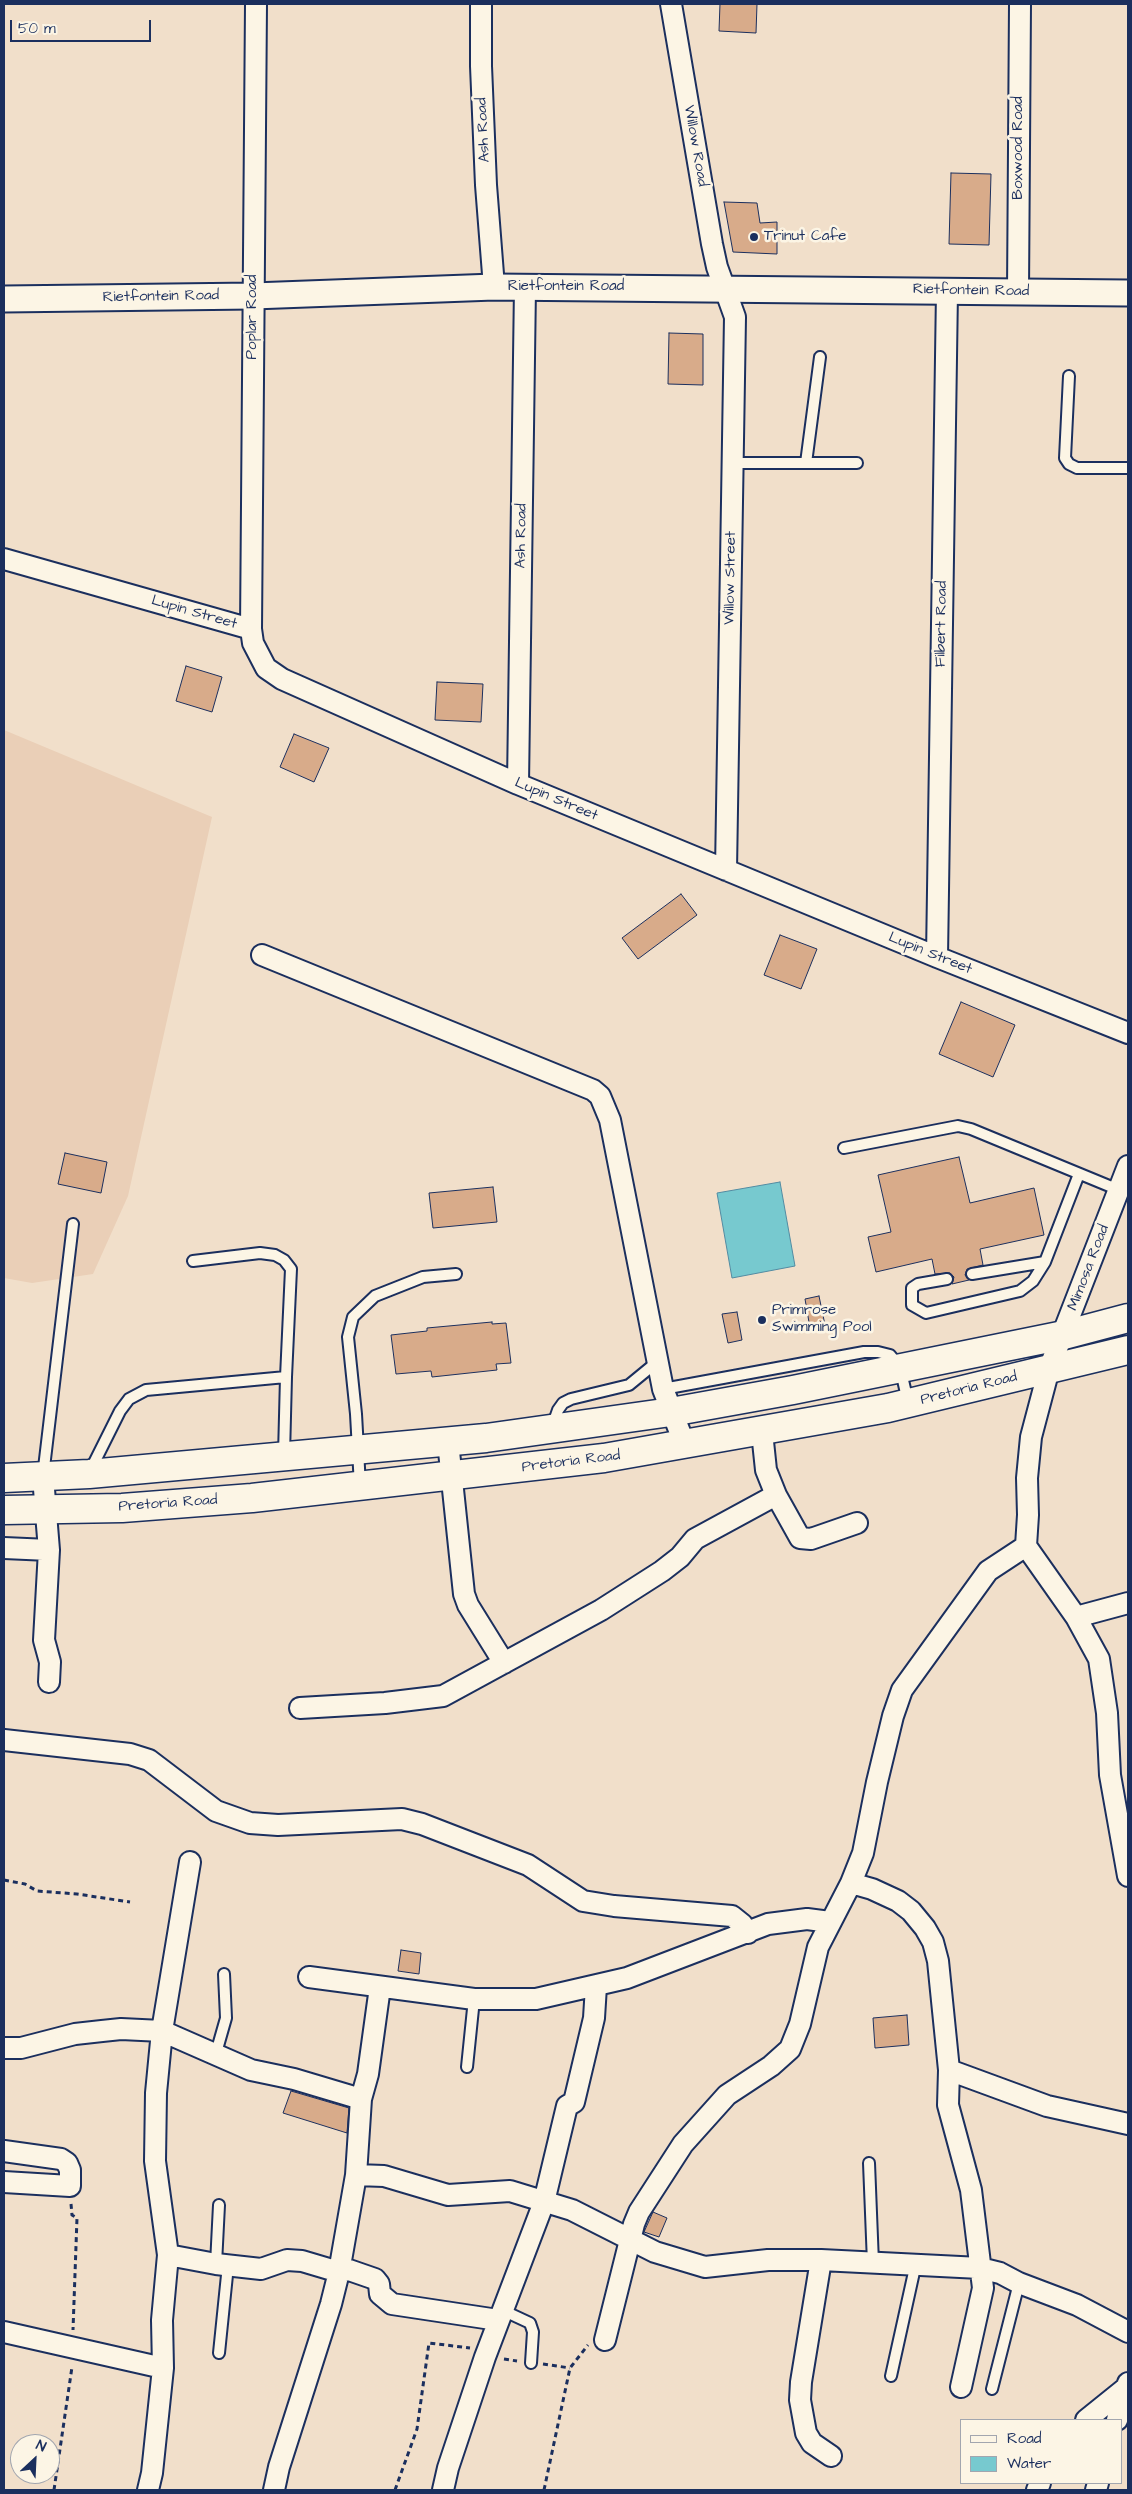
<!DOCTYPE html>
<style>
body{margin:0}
#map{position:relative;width:1132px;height:2494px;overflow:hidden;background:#f1dfca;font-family:"Architects Daughter",sans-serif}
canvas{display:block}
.frame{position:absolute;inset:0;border:5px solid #1b2f5e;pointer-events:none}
.legend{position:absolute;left:960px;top:2419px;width:162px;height:65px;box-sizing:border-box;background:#fcf5e5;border:1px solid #a2a6af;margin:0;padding:6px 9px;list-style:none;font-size:15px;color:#1b2f5e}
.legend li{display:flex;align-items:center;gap:10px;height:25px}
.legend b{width:25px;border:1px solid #a2a6af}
.north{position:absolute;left:10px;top:2434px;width:50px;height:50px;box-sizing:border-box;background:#fcf5e5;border:1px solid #a2a6af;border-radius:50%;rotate:25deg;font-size:14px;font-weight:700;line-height:20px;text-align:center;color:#1b2f5e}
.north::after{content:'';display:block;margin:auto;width:18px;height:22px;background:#1b2f5e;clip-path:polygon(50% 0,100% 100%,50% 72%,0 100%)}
.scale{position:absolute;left:10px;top:20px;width:141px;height:22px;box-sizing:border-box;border:2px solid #1b2f5e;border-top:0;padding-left:6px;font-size:15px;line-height:18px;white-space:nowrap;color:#1b2f5e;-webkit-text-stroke:4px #fcf5e5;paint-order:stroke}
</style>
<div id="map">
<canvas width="1132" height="2494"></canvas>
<div class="frame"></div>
<ul class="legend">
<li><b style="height:6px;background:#fcf5e5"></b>Road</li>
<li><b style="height:14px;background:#77c9cf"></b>Water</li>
</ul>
<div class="north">N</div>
<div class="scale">50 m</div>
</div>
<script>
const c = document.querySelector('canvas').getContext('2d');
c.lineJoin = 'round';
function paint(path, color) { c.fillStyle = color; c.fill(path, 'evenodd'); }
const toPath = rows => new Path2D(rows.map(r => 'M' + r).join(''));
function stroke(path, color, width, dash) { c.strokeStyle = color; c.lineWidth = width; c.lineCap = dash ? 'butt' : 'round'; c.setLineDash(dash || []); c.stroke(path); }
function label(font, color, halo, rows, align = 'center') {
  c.font = font + ' "Architects Daughter",sans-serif'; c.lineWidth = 5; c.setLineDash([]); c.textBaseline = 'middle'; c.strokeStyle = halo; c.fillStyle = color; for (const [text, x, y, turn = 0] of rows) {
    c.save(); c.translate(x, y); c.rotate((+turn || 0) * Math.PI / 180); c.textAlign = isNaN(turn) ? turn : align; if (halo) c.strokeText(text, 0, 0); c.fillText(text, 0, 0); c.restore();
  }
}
const built = toPath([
 [4,730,212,817,128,1196,93,1274,32,1283,4,1278]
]);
const water = toPath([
 [780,1182,795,1266,732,1278,717,1193,780,1182]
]);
const building = toPath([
 [720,4,757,4,756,33,719,31,720,4],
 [951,173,991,174,989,245,949,244,951,173],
 [724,202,757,203,760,223,777,222,777,254,733,252,724,202],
 [669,333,703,334,703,385,668,384,669,333],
 [186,666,222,677,212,712,176,701,186,666],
 [437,682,483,684,481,722,435,720,437,682],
 [294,734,329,748,314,782,280,767,294,734],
 [681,894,697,915,638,959,622,938,681,894],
 [780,935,817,949,801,989,764,975,780,935],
 [961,1002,1015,1025,993,1077,939,1054,961,1002],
 [65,1153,107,1162,101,1193,58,1184,65,1153],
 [959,1157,970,1203,1034,1188,1044,1235,980,1249,983,1265,967,1269,965,1275,969,1280,952,1284,954,1277,950,1273,935,1274,932,1259,876,1272,868,1237,891,1232,878,1175,959,1157],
 [493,1187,497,1222,433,1228,429,1193,493,1187],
 [819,1296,825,1325,810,1328,805,1299,819,1296],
 [737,1312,742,1340,728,1343,722,1314,737,1312],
 [492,1322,492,1324,506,1323,511,1363,496,1364,497,1370,432,1377,431,1371,396,1374,391,1335,427,1331,427,1328,492,1322],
 [401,1950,421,1953,419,1974,398,1971,401,1950],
 [907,2015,909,2045,875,2048,873,2018,907,2015],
 [291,2091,349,2108,347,2133,283,2113,291,2091],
 [653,2212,667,2218,659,2237,644,2232,653,2212]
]);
const path = toPath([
 [4,1880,25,1884,37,1891,77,1894,130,1902],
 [71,2204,72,2215,77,2218,73,2330],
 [504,2359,517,2361],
 [543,2364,570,2368],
 [54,2490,72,2367],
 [395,2490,417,2429,429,2343,470,2348],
 [544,2490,570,2368,588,2345]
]);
const service = toPath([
 [1069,376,1065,458,1069,464,1077,468,1128,468],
 [733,463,857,463],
 [806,463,820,357],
 [844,1148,958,1126,971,1129,1119,1190],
 [193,1261,260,1253,275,1255,284,1260,291,1269,286,1377],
 [972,1274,1045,1262],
 [947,1279,918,1284,912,1288,912,1305,926,1313,1020,1291,1033,1281,1045,1262,1079,1174],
 [663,1389,864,1352,878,1352,890,1355,900,1367,908,1402],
 [552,1427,558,1410,563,1403,571,1399,629,1385,657,1362],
 [90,1471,120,1411,129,1399,146,1390,286,1377,284,1455],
 [43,1476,73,1224],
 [360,1486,356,1414,348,1337,353,1317,375,1296,423,1277,456,1274],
 [216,2053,226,2018,224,1974],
 [467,2067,474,1999],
 [869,2163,873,2263],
 [216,2264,219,2205],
 [502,2310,530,2323,533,2332,531,2363],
 [219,2353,227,2275,225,2265],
 [891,2376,916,2263],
 [992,2389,1019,2283]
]);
const minor = toPath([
 [256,4,251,629,253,643,266,668,282,679,518,784,937,957,1128,1033],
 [481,4,481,66,486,185,494,287],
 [671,4,712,244,717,267,735,317,726,870],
 [1018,292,1020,4],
 [4,559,251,629],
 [518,784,525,287],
 [262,955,593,1090,600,1096,610,1120,663,1389,685,1445],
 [937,957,947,291],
 [1128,1166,1049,1369,1031,1437,1027,1478,1028,1515,1026,1546,1076,1617,1099,1659,1107,1713,1110,1775,1128,1876],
 [448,1442,464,1594,468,1605,504,1663],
 [43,1477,49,1550,44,1640,50,1662,49,1682],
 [776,1495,800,1538,811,1539,857,1523],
 [4,1548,49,1550],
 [1076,1617,1128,1603],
 [300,1708,385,1703,443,1696,601,1610,662,1571,680,1557,695,1539,776,1495,766,1470,762,1432],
 [4,1740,130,1754,149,1760,216,1811,250,1823,278,1825,402,1819,422,1824,528,1865,583,1901,614,1906,732,1916,742,1924,748,1933],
 [851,1883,863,1853,877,1782,893,1716,902,1690,988,1571,1026,1546],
 [309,1977,474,1999,536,1999,627,1978,768,1924,807,1919,830,1922],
 [4,2048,21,2048,75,2034,102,2031,121,2029,162,2031,251,2070,294,2079,361,2099,356,2175,339,2272,331,2304,279,2467,274,2490],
 [949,2070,1047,2106,1128,2124],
 [361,2099,368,2074,380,1987],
 [4,2151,61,2159,67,2163,70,2170,70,2186,4,2182],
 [356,2175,384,2176,448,2195,510,2191,572,2210,655,2252,705,2267,768,2260,821,2260,980,2268,1000,2273,1019,2283,1077,2305,1128,2332],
 [168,2255,216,2264,261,2269,287,2260,302,2261,339,2272,349,2270,375,2279,379,2284,380,2294,392,2304,498,2320],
 [821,2260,801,2382,800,2400,806,2433,812,2443,831,2456],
 [4,2332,163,2368],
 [605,2340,634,2224,639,2212,683,2144,727,2095,771,2066,790,2049,800,2024,818,1947,851,1883,872,1889,898,1901,911,1911,925,1928,933,1942,938,1961,949,2070,948,2105,971,2190,983,2288,961,2387],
 [1086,2420,1127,2387,1128,2383],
 [1117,2420,1127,2387],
 [148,2490,152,2473,163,2368,162,2320,168,2255,155,2161,156,2093,162,2031,190,1862],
 [443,2490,448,2468,485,2357,544,2202,567,2106,574,2102,594,2018,596,1986],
 [1037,2490,1040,2483],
 [1096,2490,1098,2483]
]);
const tertiary = toPath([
 [4,299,253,296,494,287,1128,293]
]);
const secondary = toPath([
 [4,1478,89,1474,486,1438,671,1412,793,1390,1064,1335,1128,1318],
 [4,1510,122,1508,252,1498,604,1458,888,1408,1128,1350]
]);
const markers = [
 [754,237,5,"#1b2f5e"],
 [762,1320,5,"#1b2f5e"]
];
const streetNames = [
 ["Ash Road",484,130,-93],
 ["Willow Road",695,146,80],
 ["Boxwood Road",1019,148,-90],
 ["Rietfontein Road",566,287],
 ["Rietfontein Road",971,291,1],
 ["Rietfontein Road",161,297,-1],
 ["Poplar Road",253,317,-90],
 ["Ash Road",522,536,-89],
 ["Willow Street",731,578,-89],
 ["Lupin Street",194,613,16],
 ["Filbert Road",942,624,-89],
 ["Lupin Street",556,800,23],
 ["Lupin Street",930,954,22],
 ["Mimosa Road",1089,1268,-69],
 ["Pretoria Road",969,1389,-14],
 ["Pretoria Road",571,1462,-7],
 ["Pretoria Road",168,1504,-4]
];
const poiNames = [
 ["Trinut Cafe",764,237],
 ["Primrose",772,1311],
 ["Swimming Pool",772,1328]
];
paint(built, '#eacfb7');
paint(water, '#77c9cf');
stroke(water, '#528ba2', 1);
paint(building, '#d8ab8a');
stroke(building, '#1b2f5e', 1);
stroke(service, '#1b2f5e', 14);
stroke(minor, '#1b2f5e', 24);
stroke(tertiary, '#1b2f5e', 29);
stroke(secondary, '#1b2f5e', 31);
stroke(path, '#1b2f5e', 3, [5, 4]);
stroke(service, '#fcf5e5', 10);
stroke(minor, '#fcf5e5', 20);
stroke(tertiary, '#fcf5e5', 25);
stroke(secondary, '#fcf5e5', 28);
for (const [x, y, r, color] of markers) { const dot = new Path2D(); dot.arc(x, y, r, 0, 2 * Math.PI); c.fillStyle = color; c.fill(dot); stroke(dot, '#fcf5e5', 2); }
label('15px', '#1b2f5e', '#fcf5e5', streetNames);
label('15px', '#1b2f5e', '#fcf5e5', poiNames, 'left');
</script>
